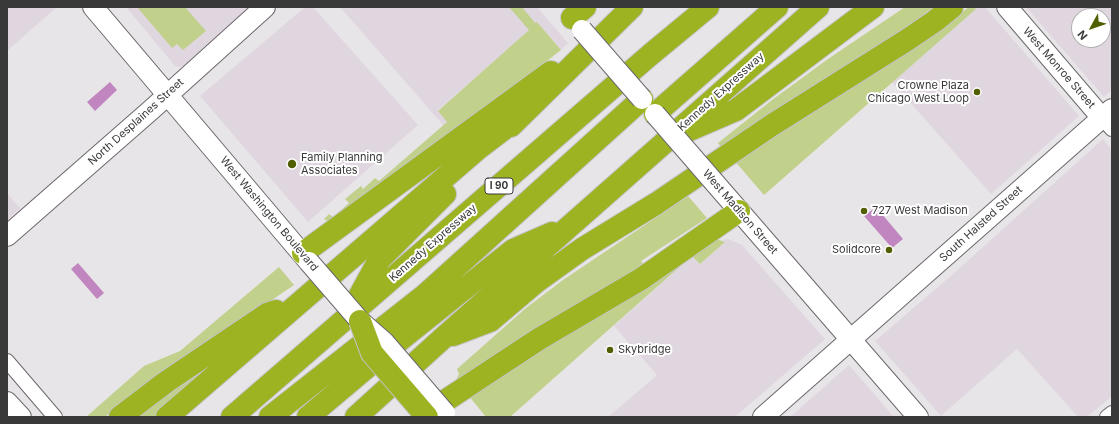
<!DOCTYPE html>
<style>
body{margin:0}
#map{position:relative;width:1119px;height:424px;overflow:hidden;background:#e8e5e8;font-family:Inter,sans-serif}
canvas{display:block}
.frame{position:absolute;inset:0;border:8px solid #3a393a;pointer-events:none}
.north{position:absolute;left:1071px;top:8px;width:40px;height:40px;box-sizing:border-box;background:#fff;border:1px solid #b0b0b0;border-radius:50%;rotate:230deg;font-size:11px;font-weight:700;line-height:16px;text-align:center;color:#3a393a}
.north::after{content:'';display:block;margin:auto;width:14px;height:18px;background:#525f00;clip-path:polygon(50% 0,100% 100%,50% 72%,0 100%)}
</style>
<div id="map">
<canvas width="1119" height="424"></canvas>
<div class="frame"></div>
<div class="north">N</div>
</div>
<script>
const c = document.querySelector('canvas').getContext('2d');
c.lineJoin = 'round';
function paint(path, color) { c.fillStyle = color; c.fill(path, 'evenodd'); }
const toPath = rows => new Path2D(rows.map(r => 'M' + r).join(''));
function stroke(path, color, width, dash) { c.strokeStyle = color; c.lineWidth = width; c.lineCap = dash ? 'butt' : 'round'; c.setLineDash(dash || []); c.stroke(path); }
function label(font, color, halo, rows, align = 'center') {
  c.font = font + ' Inter,sans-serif'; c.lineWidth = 4; c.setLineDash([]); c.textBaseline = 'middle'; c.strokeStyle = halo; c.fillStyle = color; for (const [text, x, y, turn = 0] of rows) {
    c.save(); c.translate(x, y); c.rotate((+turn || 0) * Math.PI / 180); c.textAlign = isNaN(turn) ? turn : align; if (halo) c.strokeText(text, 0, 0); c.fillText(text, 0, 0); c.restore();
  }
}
const built = toPath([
 [7,7,57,7,7,51],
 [126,7,250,7,183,66,179,67,175,66],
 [305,7,313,7,418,125,308,222,200,96],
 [340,7,537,7,568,43,561,50,537,22,521,38,438,110,447,122,443,125],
 [978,7,985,7,1079,116,991,194,892,82],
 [1026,7,1112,7,1112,90,1104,97],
 [1079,16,1103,16,1103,40,1079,40],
 [1103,139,1112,150,1112,396,1087,417,1078,417,1017,349,941,416,875,341,953,274],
 [7,193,20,208,7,220],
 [728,239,742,245,825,339,735,417,608,417,657,375,614,326,692,256,700,264,725,242,721,240],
 [849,365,894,417,790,417]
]);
const green = toPath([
 [137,7,185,7,206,31,183,50,177,44,172,48],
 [509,7,522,7,535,23,537,22,561,50,486,109,331,221,327,221,324,219,329,214,333,217,349,203,345,199,361,186,363,189,375,178,379,181,447,122,438,111,529,30],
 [905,7,934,7,911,24,724,151,718,143,772,100,828,59],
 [969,7,974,7,976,9,764,195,733,159,928,36],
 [688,196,707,218,641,261,644,265,461,383,457,378,459,374,457,369,526,308,563,280],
 [716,239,725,242,700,264,692,256,510,417,486,417,468,395],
 [279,267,294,285,160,376,105,417,86,417,144,366,180,351],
 [227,354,202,378,155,417,133,417]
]);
const water = toPath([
 [110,82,117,90,95,111,87,102],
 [876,207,903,239,892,248,864,216],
 [78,263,104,293,97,299,71,269]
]);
const minor = toPath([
 [1102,118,1112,129],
 [7,361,55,417],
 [1107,417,1112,413]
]);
const secondary = toPath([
 [93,7,309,262],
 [1007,7,1102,118],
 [714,182,918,417],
 [7,236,151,110,265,7],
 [7,402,21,417],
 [763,417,1112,109]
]);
const motorway = toPath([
 [572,18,585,7],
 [655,114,777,7],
 [511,126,632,7],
 [685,132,736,110,873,7],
 [303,253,551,72],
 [355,304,379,260,445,194],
 [453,335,490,321,536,282,582,249,657,203,772,125,907,40,935,21,952,7],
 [422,416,539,339,641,279,739,211],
 [120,417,166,382,267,314,276,311],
 [167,417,479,148,521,116],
 [232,417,650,55,708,7],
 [270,417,425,295,642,99],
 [308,417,385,352,513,250,552,233],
 [356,417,443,338,818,7]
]);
const secondaryBridge = toPath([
 [582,30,642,99],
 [655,114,714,182],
 [309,262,360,321,384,342,445,413]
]);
const motorwayBridge = toPath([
 [360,321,372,353,427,417]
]);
const markers = [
 [977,92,4,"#525f00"],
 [292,164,5,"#525f00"],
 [864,211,4,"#525f00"],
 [889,250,4,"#525f00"],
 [610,350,4,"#525f00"]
];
const shields = [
 [499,186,28]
];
const shieldNames = [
 ["I 90",499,186]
];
const streetNames = [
 ["West Monroe Street",1059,68,49],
 ["Kennedy Expressway",721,92,-42],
 ["North Desplaines Street",136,122,-42],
 ["West Madison Street",740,212,49],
 ["West Washington Boulevard",269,214,50],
 ["South Halsted Street",981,224,-42],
 ["Kennedy Expressway",433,243,-41]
];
const poiNames = [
 ["Crowne Plaza",969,86,"right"],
 ["Chicago West Loop",969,99,"right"],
 ["Family Planning",301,158],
 ["Associates",301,171],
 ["727 West Madison",872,211],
 ["Solidcore",881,250,"right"],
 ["Skybridge",618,350]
];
paint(built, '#e0d6df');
paint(green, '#c1d08b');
paint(water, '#c186c0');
stroke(minor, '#6c686b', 16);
stroke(secondary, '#6c686b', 22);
stroke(motorway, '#c4c4c4', 24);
stroke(minor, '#fff', 14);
stroke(secondary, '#fff', 20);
stroke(motorway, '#9db322', 22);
stroke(secondaryBridge, '#6c686b', 22, []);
stroke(motorwayBridge, '#c4c4c4', 24, []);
stroke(secondaryBridge, '#fff', 20);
stroke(motorwayBridge, '#9db322', 22);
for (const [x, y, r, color] of markers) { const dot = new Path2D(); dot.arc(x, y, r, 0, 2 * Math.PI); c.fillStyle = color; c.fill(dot); stroke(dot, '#fff', 1.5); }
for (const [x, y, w] of shields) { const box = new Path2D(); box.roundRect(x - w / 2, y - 8, w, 16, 3); c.fillStyle = '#fff'; c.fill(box); stroke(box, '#3a393a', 1); }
label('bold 10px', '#3a393a', null, shieldNames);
label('11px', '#3a393a', '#fff', streetNames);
label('11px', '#3a393a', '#fff', poiNames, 'left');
</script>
